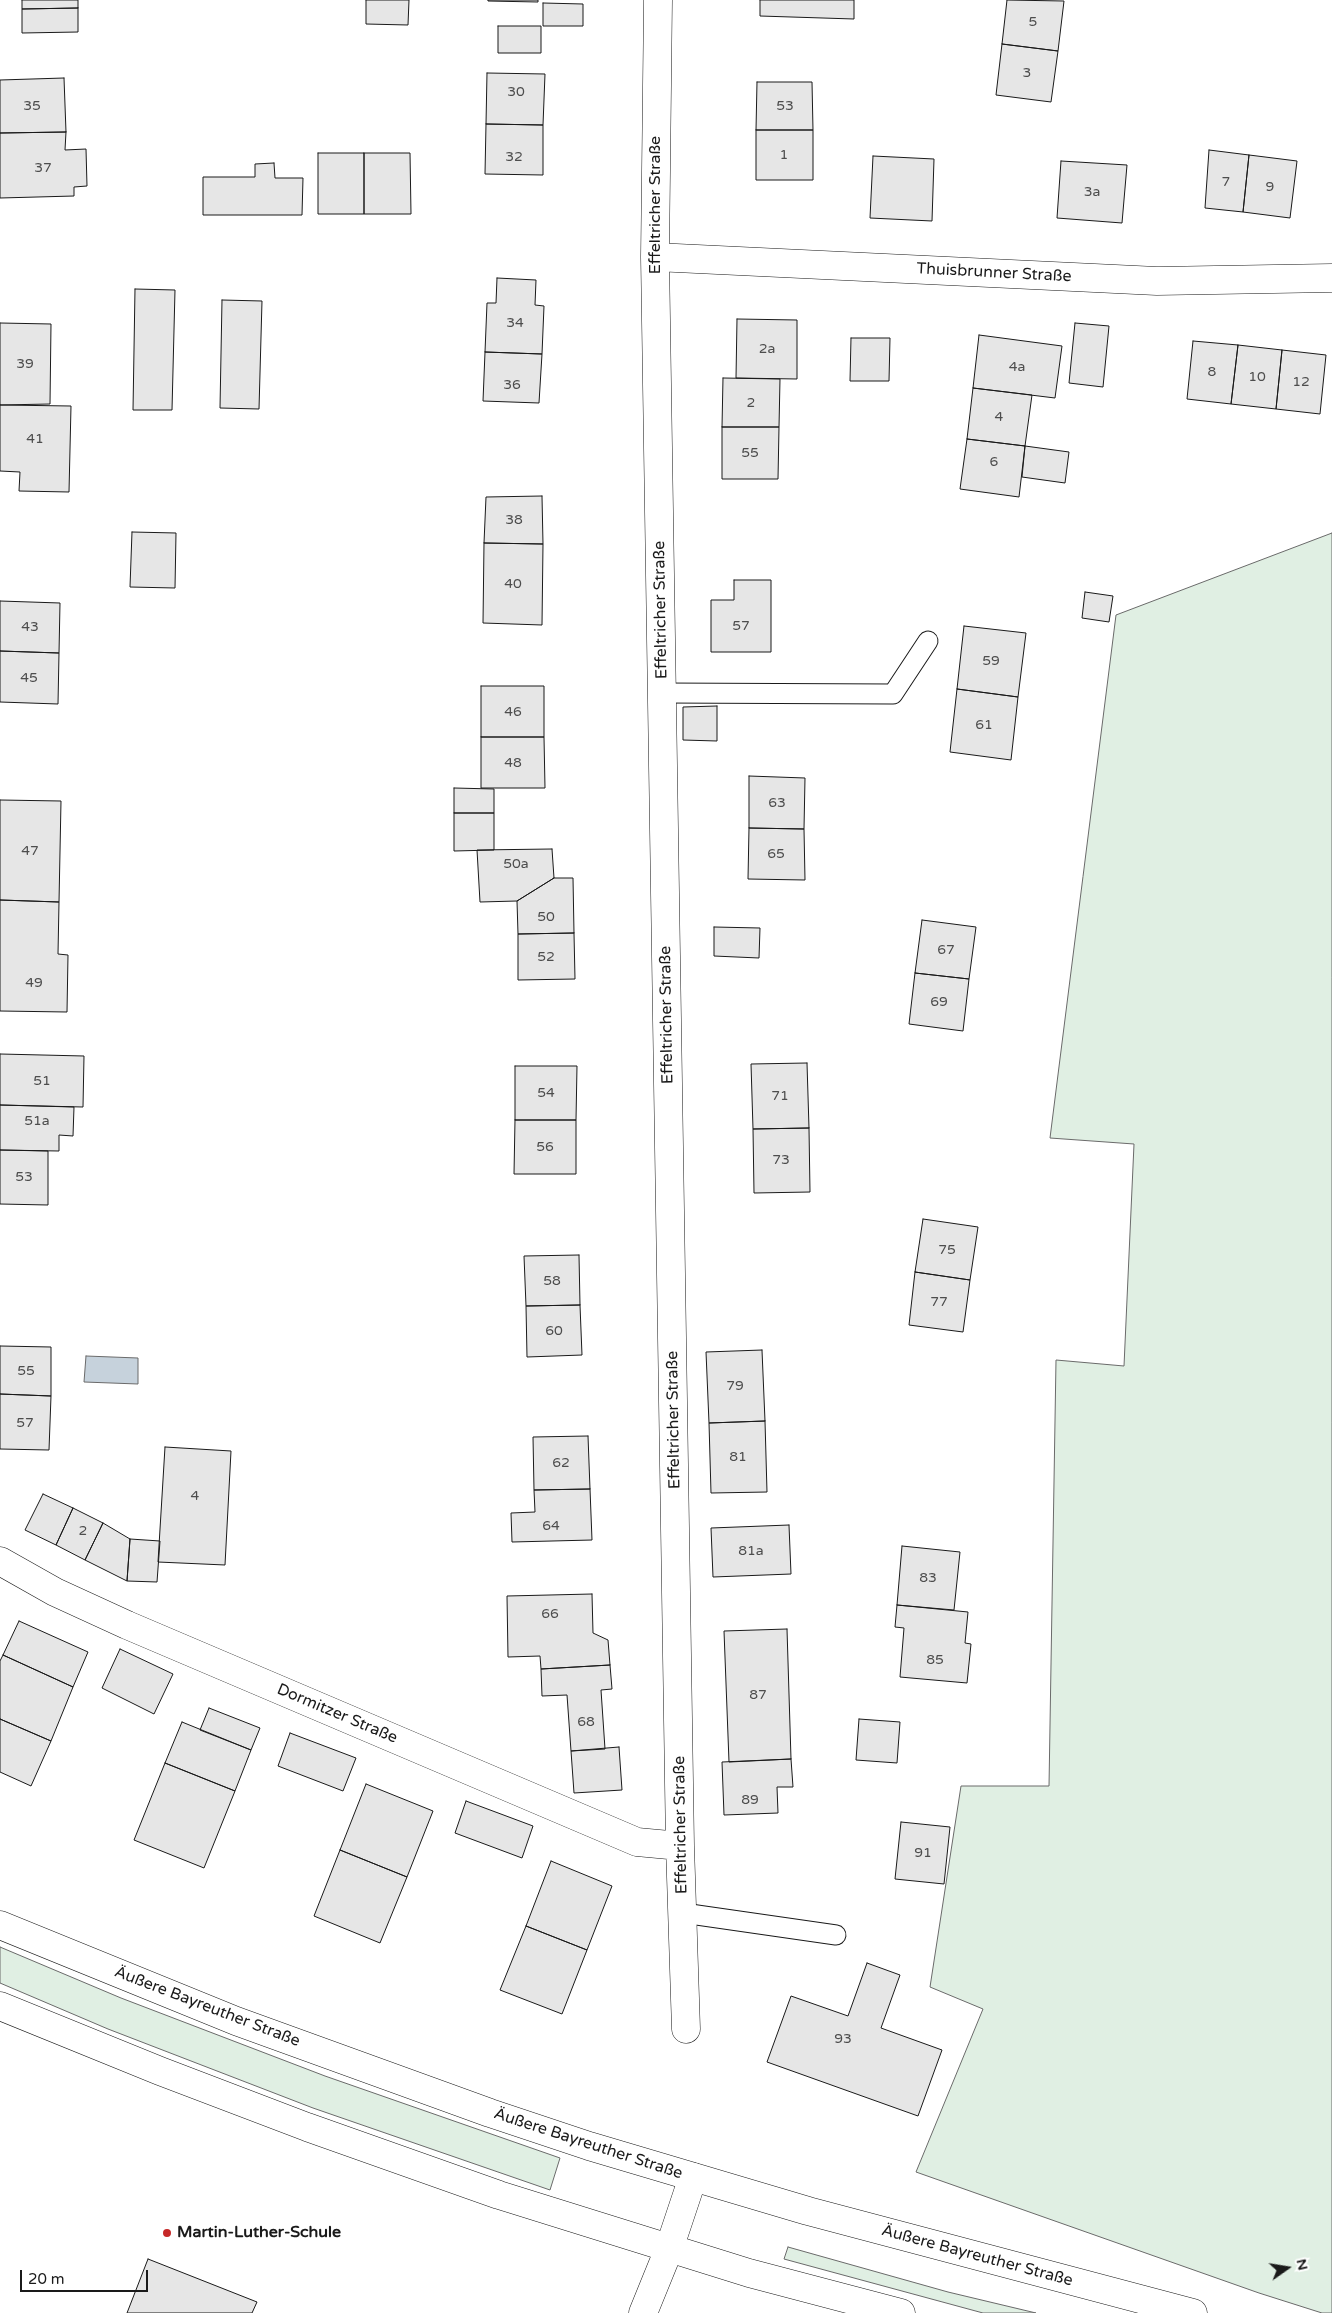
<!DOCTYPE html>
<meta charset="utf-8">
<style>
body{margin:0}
#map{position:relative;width:1332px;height:2313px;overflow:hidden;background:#fff;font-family:"Varela Round",sans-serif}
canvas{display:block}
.north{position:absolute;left:1262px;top:2243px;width:50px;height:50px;-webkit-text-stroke:4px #fff;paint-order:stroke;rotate:77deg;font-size:14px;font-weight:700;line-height:20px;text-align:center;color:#1a1a1a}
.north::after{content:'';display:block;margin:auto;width:18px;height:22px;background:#1a1a1a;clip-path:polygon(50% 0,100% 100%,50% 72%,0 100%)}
.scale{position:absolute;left:20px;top:2270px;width:128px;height:22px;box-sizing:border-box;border:2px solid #1a1a1a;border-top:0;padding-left:6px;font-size:15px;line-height:18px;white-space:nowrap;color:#1a1a1a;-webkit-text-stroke:4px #fff;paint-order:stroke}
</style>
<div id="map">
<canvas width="1332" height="2313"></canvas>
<div class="north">N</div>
<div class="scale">20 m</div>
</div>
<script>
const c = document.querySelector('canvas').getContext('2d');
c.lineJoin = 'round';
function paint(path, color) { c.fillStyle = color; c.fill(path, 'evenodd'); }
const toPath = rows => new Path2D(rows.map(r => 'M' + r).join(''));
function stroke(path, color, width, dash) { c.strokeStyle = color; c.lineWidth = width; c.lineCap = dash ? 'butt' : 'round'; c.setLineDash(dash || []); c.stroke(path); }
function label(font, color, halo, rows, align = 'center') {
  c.font = font + ' "Varela Round",sans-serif'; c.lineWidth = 4; c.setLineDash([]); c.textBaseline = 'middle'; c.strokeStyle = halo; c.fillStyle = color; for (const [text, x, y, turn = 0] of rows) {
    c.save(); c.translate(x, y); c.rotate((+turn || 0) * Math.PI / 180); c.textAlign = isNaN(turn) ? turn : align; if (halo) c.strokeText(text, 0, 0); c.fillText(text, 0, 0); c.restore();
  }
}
const green = toPath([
 [1332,533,1332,2313,1322,2313,1259,2293,916,2172,983,2009,930,1987,961,1786,1049,1786,1056,1360,1124,1366,1134,1144,1050,1138,1116,615,1332,533],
 [0,1947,121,1998,325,2076,560,2158,550,2190,313,2108,108,2029,0,1983,0,1947],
 [788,2247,948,2292,1036,2313,983,2313,784,2259,788,2247]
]);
const water = toPath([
 [86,1356,138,1358,138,1384,84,1382,86,1356]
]);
const building = toPath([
 [22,0,78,0,78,8,22,9,22,0],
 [366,0,409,0,408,25,366,24,366,0],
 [488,0,538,0,538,2,488,1,488,0],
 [760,0,854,0,854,19,760,16,760,0],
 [1007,0,1064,1,1058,51,1002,44,1007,0],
 [543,3,583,4,583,26,543,26,543,3],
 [78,8,78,32,22,33,22,9,78,8],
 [498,26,541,26,541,53,498,53,498,26],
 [1002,44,1058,51,1051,102,996,95,1002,44],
 [487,73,545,74,543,125,486,124,487,73],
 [64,78,66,132,0,133,0,80,64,78],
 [757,82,812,82,813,130,756,130,757,82],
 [486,124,543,125,543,175,485,174,486,124],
 [756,130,813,130,813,180,756,180,756,130],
 [66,132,65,150,86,149,87,186,74,187,74,196,0,198,0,133,66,132],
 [1209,150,1249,155,1243,212,1205,208,1209,150],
 [318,153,364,153,364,214,318,214,318,153],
 [364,153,410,153,411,214,364,214,364,153],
 [1249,155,1297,161,1290,218,1243,212,1249,155],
 [873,156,934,159,932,221,870,218,873,156],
 [1061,161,1127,165,1122,223,1057,218,1061,161],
 [274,163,275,178,303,178,302,215,203,215,203,177,255,177,255,164,274,163],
 [497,278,536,280,535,305,544,306,542,354,485,352,487,303,496,303,497,278],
 [135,289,175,290,172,410,133,410,135,289],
 [222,300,262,301,259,409,220,408,222,300],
 [737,319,797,320,797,379,736,378,737,319],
 [0,323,51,324,50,404,0,405,0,323],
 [1075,323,1109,326,1103,387,1069,383,1075,323],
 [979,335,1062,346,1055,398,973,388,979,335],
 [851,338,890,338,889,381,850,381,851,338],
 [1193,341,1238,345,1231,404,1187,399,1193,341],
 [1238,345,1282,350,1276,409,1231,404,1238,345],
 [1282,350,1326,355,1320,414,1276,409,1282,350],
 [485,352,542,354,539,403,483,401,485,352],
 [723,378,780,379,779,427,722,427,723,378],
 [973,388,1032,395,1025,446,967,439,973,388],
 [0,405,71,406,69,492,19,491,20,472,0,471,0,405],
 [722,427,779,427,778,479,722,479,722,427],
 [967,439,1025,446,1019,497,960,489,967,439],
 [1025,446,1069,452,1065,483,1022,477,1025,446],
 [542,496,543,544,484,543,486,497,542,496],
 [132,532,176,533,175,588,130,587,132,532],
 [484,543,543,544,542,625,483,623,484,543],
 [734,580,771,580,771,652,711,652,711,600,734,600,734,580],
 [1085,592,1113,596,1109,622,1082,618,1085,592],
 [0,601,60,603,59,653,0,651,0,601],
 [964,626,1026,633,1018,697,957,689,964,626],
 [0,651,59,653,58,704,0,702,0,651],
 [481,686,544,686,544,737,481,737,481,686],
 [957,689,1018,697,1011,760,950,752,957,689],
 [717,706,717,741,683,740,683,707,717,706],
 [481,737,544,737,545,788,481,788,481,737],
 [749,776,805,778,804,829,749,828,749,776],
 [454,788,494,789,494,813,454,813,454,788],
 [0,800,61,801,59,902,0,900,0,800],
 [454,813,494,813,494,850,454,851,454,813],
 [749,828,804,829,805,880,748,879,749,828],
 [552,849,554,878,517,901,480,902,477,850,552,849],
 [554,878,573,878,574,933,518,934,517,901,554,878],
 [0,900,59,902,58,954,68,955,67,1012,0,1011,0,900],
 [922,920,976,927,969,979,915,973,922,920],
 [714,927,760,928,759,958,714,956,714,927],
 [574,933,575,979,518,980,518,934,574,933],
 [915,973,969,979,963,1031,909,1024,915,973],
 [0,1054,84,1056,83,1107,0,1105,0,1054],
 [807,1063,809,1128,753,1129,751,1064,807,1063],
 [515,1066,577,1066,576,1120,515,1120,515,1066],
 [0,1105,74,1107,73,1136,59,1135,59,1151,0,1150,0,1105],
 [515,1120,576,1120,576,1174,514,1174,515,1120],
 [809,1128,810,1192,754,1193,753,1129,809,1128],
 [0,1150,48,1151,48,1205,0,1204,0,1150],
 [923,1219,978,1227,970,1280,915,1272,923,1219],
 [579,1255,580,1305,526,1306,524,1256,579,1255],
 [915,1272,970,1280,963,1332,909,1325,915,1272],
 [580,1305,582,1355,527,1357,526,1306,580,1305],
 [0,1346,51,1347,51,1396,0,1394,0,1346],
 [762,1350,765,1421,709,1423,706,1352,762,1350],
 [0,1394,51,1396,49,1450,0,1449,0,1394],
 [765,1421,767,1492,711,1493,709,1423,765,1421],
 [588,1436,590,1489,534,1490,533,1437,588,1436],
 [165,1447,231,1451,225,1565,158,1562,165,1447],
 [590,1489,592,1540,512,1542,511,1513,535,1512,534,1490,590,1489],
 [43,1494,73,1508,56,1545,25,1530,43,1494],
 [73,1508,103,1523,85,1560,56,1545,73,1508],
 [103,1523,130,1539,127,1581,85,1560,103,1523],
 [789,1525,791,1574,713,1577,711,1528,789,1525],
 [130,1539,160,1541,157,1582,127,1581,130,1539],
 [902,1546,960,1552,954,1610,897,1605,902,1546],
 [592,1594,593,1633,608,1640,610,1665,541,1669,540,1656,508,1657,507,1596,592,1594],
 [897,1605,968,1612,965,1643,971,1644,967,1683,900,1677,904,1628,895,1627,897,1605],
 [19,1621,88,1652,73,1687,3,1655,19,1621],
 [787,1629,791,1759,729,1762,724,1631,787,1629],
 [120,1649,173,1674,154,1714,102,1688,120,1649],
 [3,1655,73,1687,51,1741,0,1719,0,1661,3,1655],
 [610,1665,612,1689,601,1690,605,1749,571,1751,567,1695,542,1696,541,1669,610,1665],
 [209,1708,260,1728,251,1750,200,1730,209,1708],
 [0,1719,51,1741,31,1786,0,1772,0,1719],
 [859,1719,900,1722,897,1763,856,1760,859,1719],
 [182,1722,251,1750,235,1791,165,1763,182,1722],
 [290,1733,356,1758,343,1791,278,1766,290,1733],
 [619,1747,622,1790,574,1793,571,1751,619,1747],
 [791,1759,793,1787,777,1787,778,1813,724,1815,722,1762,791,1759],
 [165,1763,235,1791,204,1868,134,1840,165,1763],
 [366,1784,433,1811,407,1877,340,1850,366,1784],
 [466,1801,533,1826,522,1858,455,1833,466,1801],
 [901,1822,950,1827,944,1884,895,1879,901,1822],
 [340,1850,407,1877,380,1943,314,1916,340,1850],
 [551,1861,612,1886,587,1950,526,1926,551,1861],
 [526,1926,587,1950,562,2014,500,1990,526,1926],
 [867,1963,900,1975,881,2028,942,2050,918,2116,767,2062,791,1996,848,2016,867,1963],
 [148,2259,257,2302,252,2313,127,2313,148,2259]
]);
const service = toPath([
 [662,693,893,694,928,641],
 [683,1913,836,1935]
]);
const minor = toPath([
 [658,0,655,257,680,1846,686,2029],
 [655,257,1157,281,1332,278],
 [0,1561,55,1592,127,1625,637,1842,680,1846],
 [643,2313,669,2249,693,2177]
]);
const primary = toPath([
 [0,1925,236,2021,490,2113,589,2146,808,2211,1193,2313],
 [0,2006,160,2071,307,2127,499,2195,749,2273,901,2313]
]);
const markers = [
 [167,2233,5,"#c62828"]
];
const numberNames = [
 ["5",1033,22],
 ["3",1027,73],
 ["30",516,92],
 ["35",32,106],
 ["53",785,106],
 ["1",784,155],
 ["32",514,157],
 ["37",43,168],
 ["7",1226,182],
 ["9",1270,187],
 ["3a",1092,192],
 ["34",515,323],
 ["2a",767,349],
 ["39",25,364],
 ["4a",1017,367],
 ["8",1212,372],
 ["10",1257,377],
 ["12",1301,382],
 ["36",512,385],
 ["2",751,403],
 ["4",999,417],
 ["41",35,439],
 ["55",750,453],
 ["6",994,462],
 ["38",514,520],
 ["40",513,584],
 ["57",741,626],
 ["43",30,627],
 ["59",991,661],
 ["45",29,678],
 ["46",513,712],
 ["61",984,725],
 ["48",513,763],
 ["63",777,803],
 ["47",30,851],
 ["65",776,854],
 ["50a",516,864],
 ["50",546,917],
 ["67",946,950],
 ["52",546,957],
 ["49",34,983],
 ["69",939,1002],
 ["51",42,1081],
 ["54",546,1093],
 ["71",780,1096],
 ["51a",37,1121],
 ["56",545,1147],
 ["73",781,1160],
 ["53",24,1177],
 ["75",947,1250],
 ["58",552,1281],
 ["77",939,1302],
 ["60",554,1331],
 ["55",26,1371],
 ["79",735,1386],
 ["57",25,1423],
 ["81",738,1457],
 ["62",561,1463],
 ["4",195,1496],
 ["64",551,1526],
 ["2",83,1531],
 ["81a",751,1551],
 ["83",928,1578],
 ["66",550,1614],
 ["85",935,1660],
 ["87",758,1695],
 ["68",586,1722],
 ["89",750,1800],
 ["91",923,1853],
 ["93",843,2039]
];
const streetNames = [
 ["Effeltricher Straße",656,205,-90],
 ["Thuisbrunner Straße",994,273,3],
 ["Effeltricher Straße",661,610,-91],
 ["Effeltricher Straße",667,1015,-91],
 ["Effeltricher Straße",674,1420,-91],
 ["Dormitzer Straße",337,1714,23],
 ["Effeltricher Straße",681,1825,-91],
 ["Äußere Bayreuther Straße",207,2007,21],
 ["Äußere Bayreuther Straße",588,2144,18],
 ["Äußere Bayreuther Straße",977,2256,15]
];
const poiNames = [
 ["Martin-Luther-Schule",177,2233]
];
paint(green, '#e0efe3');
stroke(green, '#6a6a6a', 1);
paint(water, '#c6d2dc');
stroke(water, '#6a6a6a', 1);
paint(building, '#e6e6e6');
stroke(building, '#1a1a1a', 1);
stroke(service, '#1a1a1a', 21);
stroke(minor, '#1a1a1a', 29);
stroke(primary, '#1a1a1a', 29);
stroke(service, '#fff', 19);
stroke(minor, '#fff', 28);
stroke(primary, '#fff', 28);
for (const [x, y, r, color] of markers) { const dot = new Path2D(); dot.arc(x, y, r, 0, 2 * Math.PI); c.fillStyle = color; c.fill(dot); stroke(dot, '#fff', 2); }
label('14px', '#4d4d4d', null, numberNames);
label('16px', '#1a1a1a', '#fff', streetNames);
label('bold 16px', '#1a1a1a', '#fff', poiNames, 'left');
</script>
